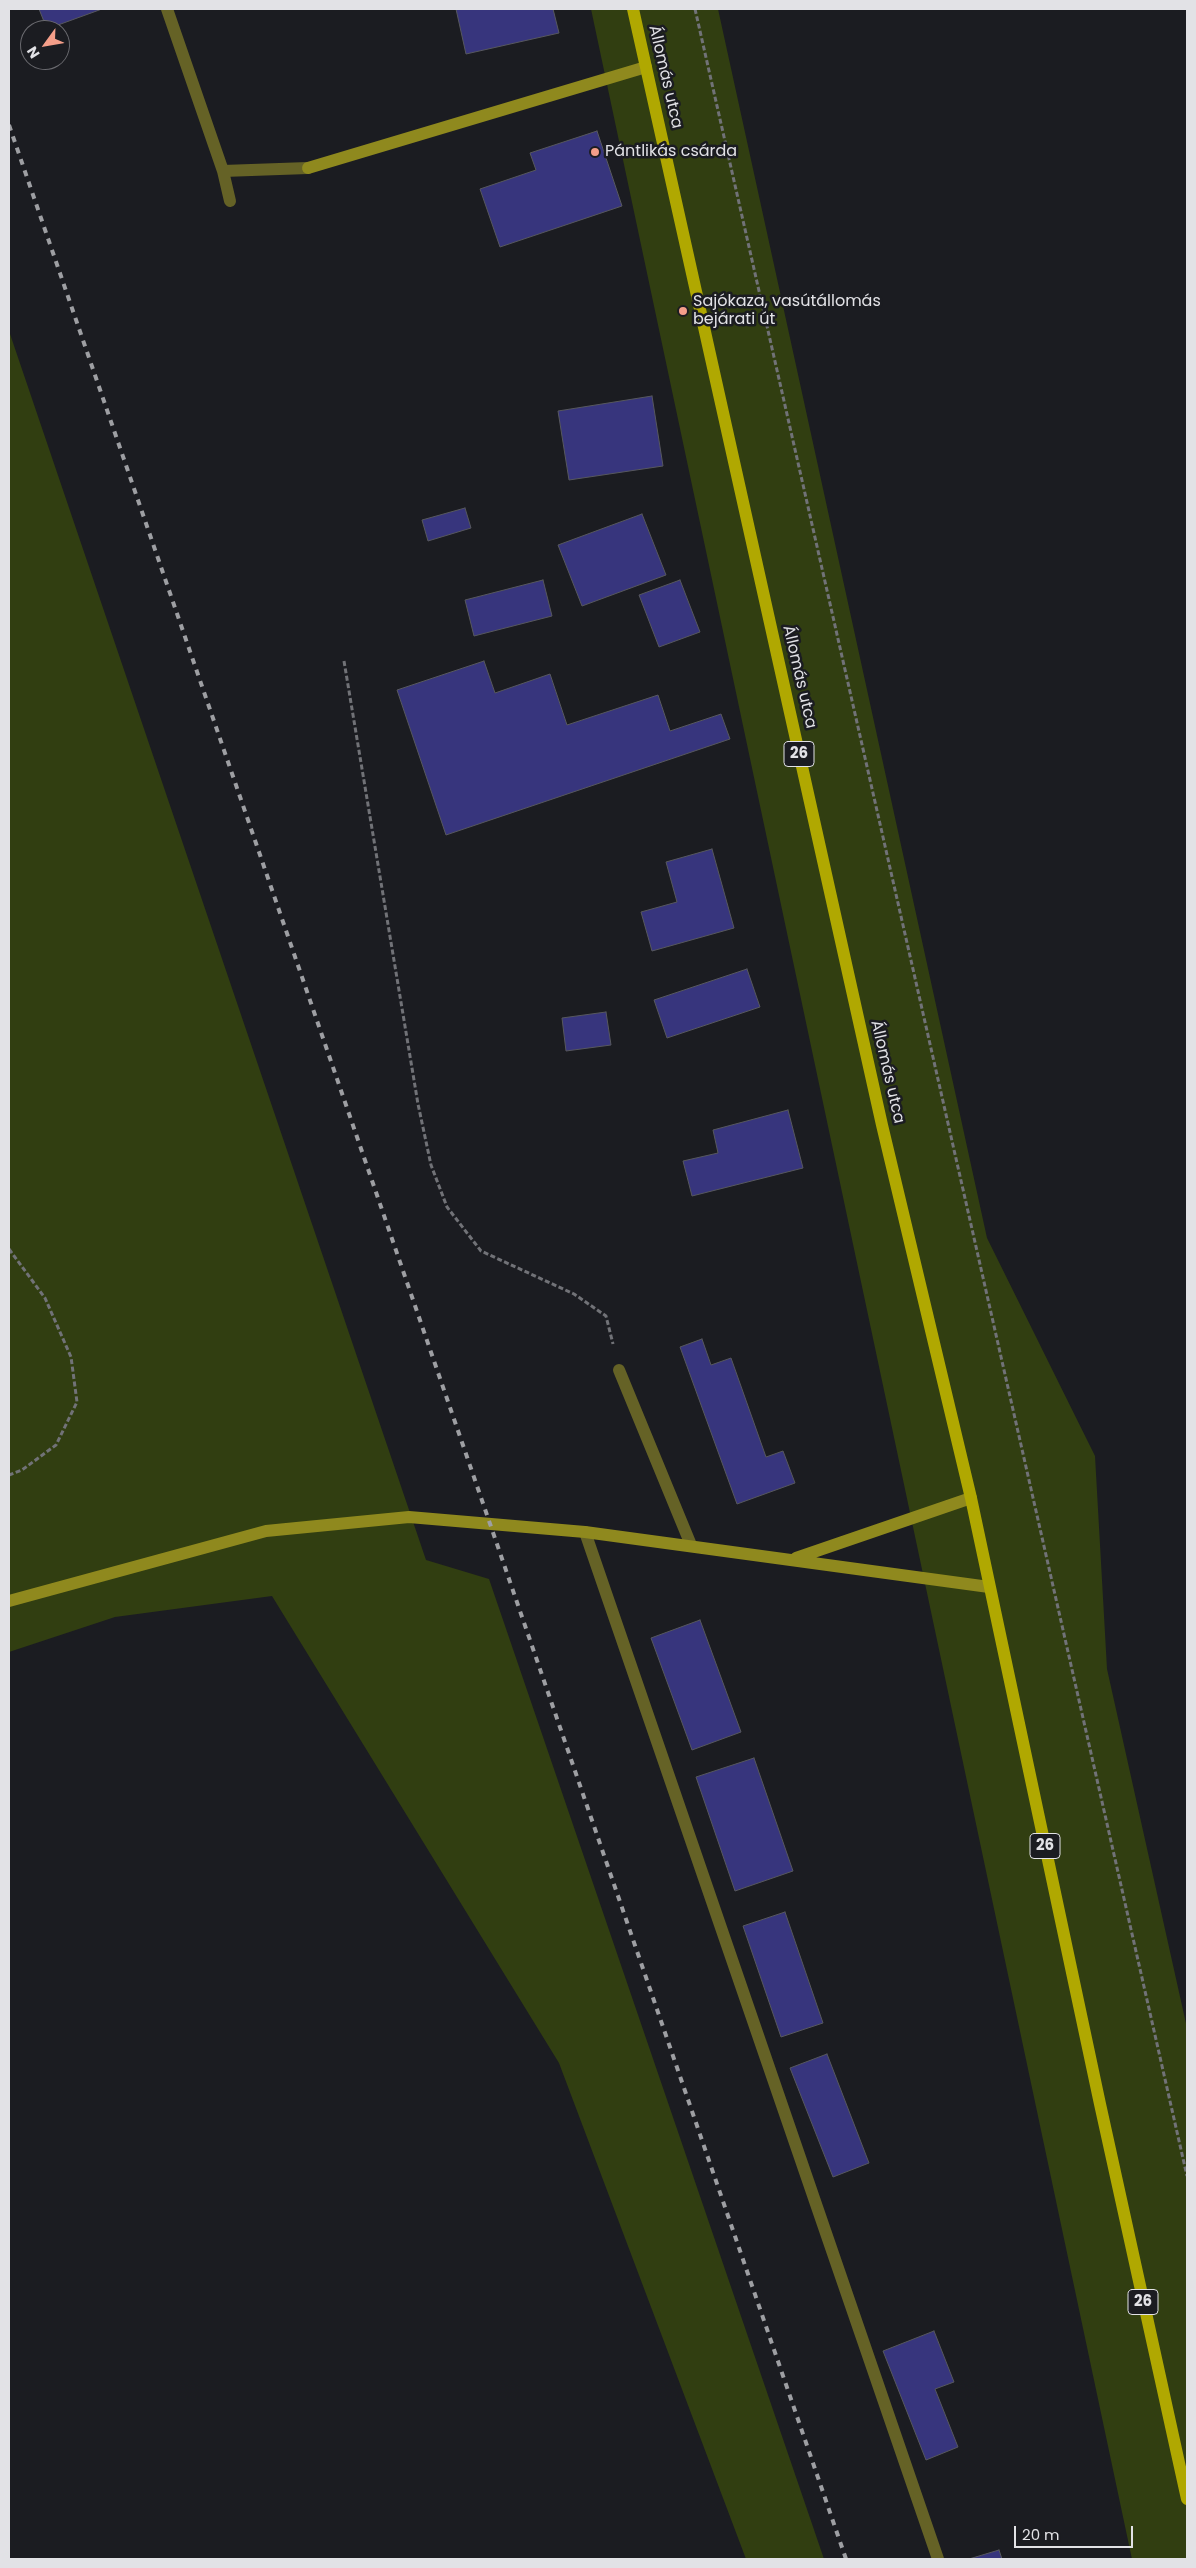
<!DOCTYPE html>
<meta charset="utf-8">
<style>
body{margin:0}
#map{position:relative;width:1196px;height:2568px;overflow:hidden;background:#1b1c21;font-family:Poppins,sans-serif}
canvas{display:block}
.frame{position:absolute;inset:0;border:10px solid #e2e2e6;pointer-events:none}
.north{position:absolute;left:20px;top:20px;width:50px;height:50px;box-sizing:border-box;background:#1b1c21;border:1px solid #6b6b70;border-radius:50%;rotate:238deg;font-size:14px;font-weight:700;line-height:20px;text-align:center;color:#e2e2e6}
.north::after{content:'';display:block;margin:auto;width:18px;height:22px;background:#f49e89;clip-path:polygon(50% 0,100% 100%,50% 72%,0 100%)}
.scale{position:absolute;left:1014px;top:2526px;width:119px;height:22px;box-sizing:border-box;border:2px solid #e2e2e6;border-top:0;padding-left:6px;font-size:15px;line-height:18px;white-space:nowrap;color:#e2e2e6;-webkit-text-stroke:4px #1b1c21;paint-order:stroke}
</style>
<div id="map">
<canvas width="1196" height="2568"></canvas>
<div class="frame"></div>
<div class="north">N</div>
<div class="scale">20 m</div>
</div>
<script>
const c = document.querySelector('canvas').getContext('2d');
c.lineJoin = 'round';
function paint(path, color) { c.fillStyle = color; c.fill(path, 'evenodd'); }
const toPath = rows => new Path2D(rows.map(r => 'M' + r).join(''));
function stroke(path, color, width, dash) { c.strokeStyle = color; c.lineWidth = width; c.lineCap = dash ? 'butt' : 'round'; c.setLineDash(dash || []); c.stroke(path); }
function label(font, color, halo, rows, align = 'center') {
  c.font = font + ' Poppins,sans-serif'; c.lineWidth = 5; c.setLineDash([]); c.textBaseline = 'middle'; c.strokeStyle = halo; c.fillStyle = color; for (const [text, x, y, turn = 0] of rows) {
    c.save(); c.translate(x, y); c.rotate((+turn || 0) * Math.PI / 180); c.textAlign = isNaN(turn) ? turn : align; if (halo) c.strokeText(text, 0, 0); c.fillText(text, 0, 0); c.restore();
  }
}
const green = toPath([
 [591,9,718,9,987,1238,1095,1456,1107,1669,1187,2028,1187,2559,1132,2559],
 [9,331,426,1560,489,1579,824,2559,746,2559,559,2063,272,1596,115,1617,9,1652]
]);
const building = toPath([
 [39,9,102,9,47,29,39,9],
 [456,9,553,9,559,33,466,54,456,9],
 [597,131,622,206,500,247,480,189,536,170,530,153,597,131],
 [652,396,663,466,569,480,558,411,652,396],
 [465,508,471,528,428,541,422,520,465,508],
 [642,514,666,575,582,606,558,545,642,514],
 [543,580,552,616,474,636,465,600,543,580],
 [680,580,700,632,659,647,639,595,680,580],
 [484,661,495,693,550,674,567,725,658,695,670,731,721,714,730,739,446,835,397,690,484,661],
 [712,849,734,928,652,951,641,912,677,902,666,862,712,849],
 [747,969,760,1007,667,1038,654,1000,747,969],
 [606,1012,611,1045,566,1051,562,1018,606,1012],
 [788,1110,803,1168,692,1196,683,1161,718,1153,713,1130,788,1110],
 [702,1339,711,1365,731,1358,766,1457,783,1451,795,1483,737,1504,680,1347,702,1339],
 [700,1620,741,1732,692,1750,651,1638,700,1620],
 [754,1758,793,1871,735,1891,696,1777,754,1758],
 [785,1912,823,2023,781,2037,743,1926,785,1912],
 [827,2054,869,2163,833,2177,790,2068,827,2054],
 [934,2331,954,2382,935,2389,958,2447,926,2460,883,2351,934,2331],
 [999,2550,1002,2559,969,2559,999,2550]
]);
const path = toPath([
 [695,9,1187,2176],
 [344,661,418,1104,431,1165,447,1207,481,1251,574,1294,606,1316,613,1344],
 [9,1249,45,1298,71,1357,77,1402,56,1445,22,1470,9,1475]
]);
const lane = toPath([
 [619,1370,691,1545]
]);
const street = toPath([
 [167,9,223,171,230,201],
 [223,171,308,168],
 [585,1532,938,2559]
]);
const secondary = toPath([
 [308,168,646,67],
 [796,1558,971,1498],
 [9,1601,266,1531,409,1517,585,1532,989,1587]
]);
const primary = toPath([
 [633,9,882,1125,971,1498,1100,2104,1187,2499]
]);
const rail = toPath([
 [9,125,846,2559]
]);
const markers = [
 [595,152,5,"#f49e89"],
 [683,311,5,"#f49e89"]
];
const shields = [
 [799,754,30],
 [1045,1846,30],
 [1143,2302,30]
];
const shieldNames = [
 ["26",799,754],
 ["26",1045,1846],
 ["26",1143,2302]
];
const streetNames = [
 ["Állomás utca",665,77,77],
 ["Állomás utca",799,677,77],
 ["Állomás utca",887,1072,77]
];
const poiNames = [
 ["Pántlikás csárda",605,152],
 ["Sajókaza, vasútállomás",693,302],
 ["bejárati út",693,320]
];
paint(green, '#313e11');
paint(building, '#37357d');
stroke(building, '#57585e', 1);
stroke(path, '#717277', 3, [5, 2.5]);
stroke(lane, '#656226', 12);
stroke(street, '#656226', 12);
stroke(secondary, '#8f891e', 12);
stroke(primary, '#b0a801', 12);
stroke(rail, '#9e9fa3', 4, [6, 6]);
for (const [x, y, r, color] of markers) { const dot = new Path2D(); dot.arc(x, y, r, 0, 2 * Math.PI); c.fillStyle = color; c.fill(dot); stroke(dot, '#1b1c21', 2); }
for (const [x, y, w] of shields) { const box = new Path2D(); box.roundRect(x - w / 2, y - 12.5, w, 25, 4); c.fillStyle = '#1b1c21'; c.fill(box); stroke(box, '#e2e2e6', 1); }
label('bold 15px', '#e2e2e6', null, shieldNames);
label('16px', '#e2e2e6', '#1b1c21', streetNames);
label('16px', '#e2e2e6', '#1b1c21', poiNames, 'left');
</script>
